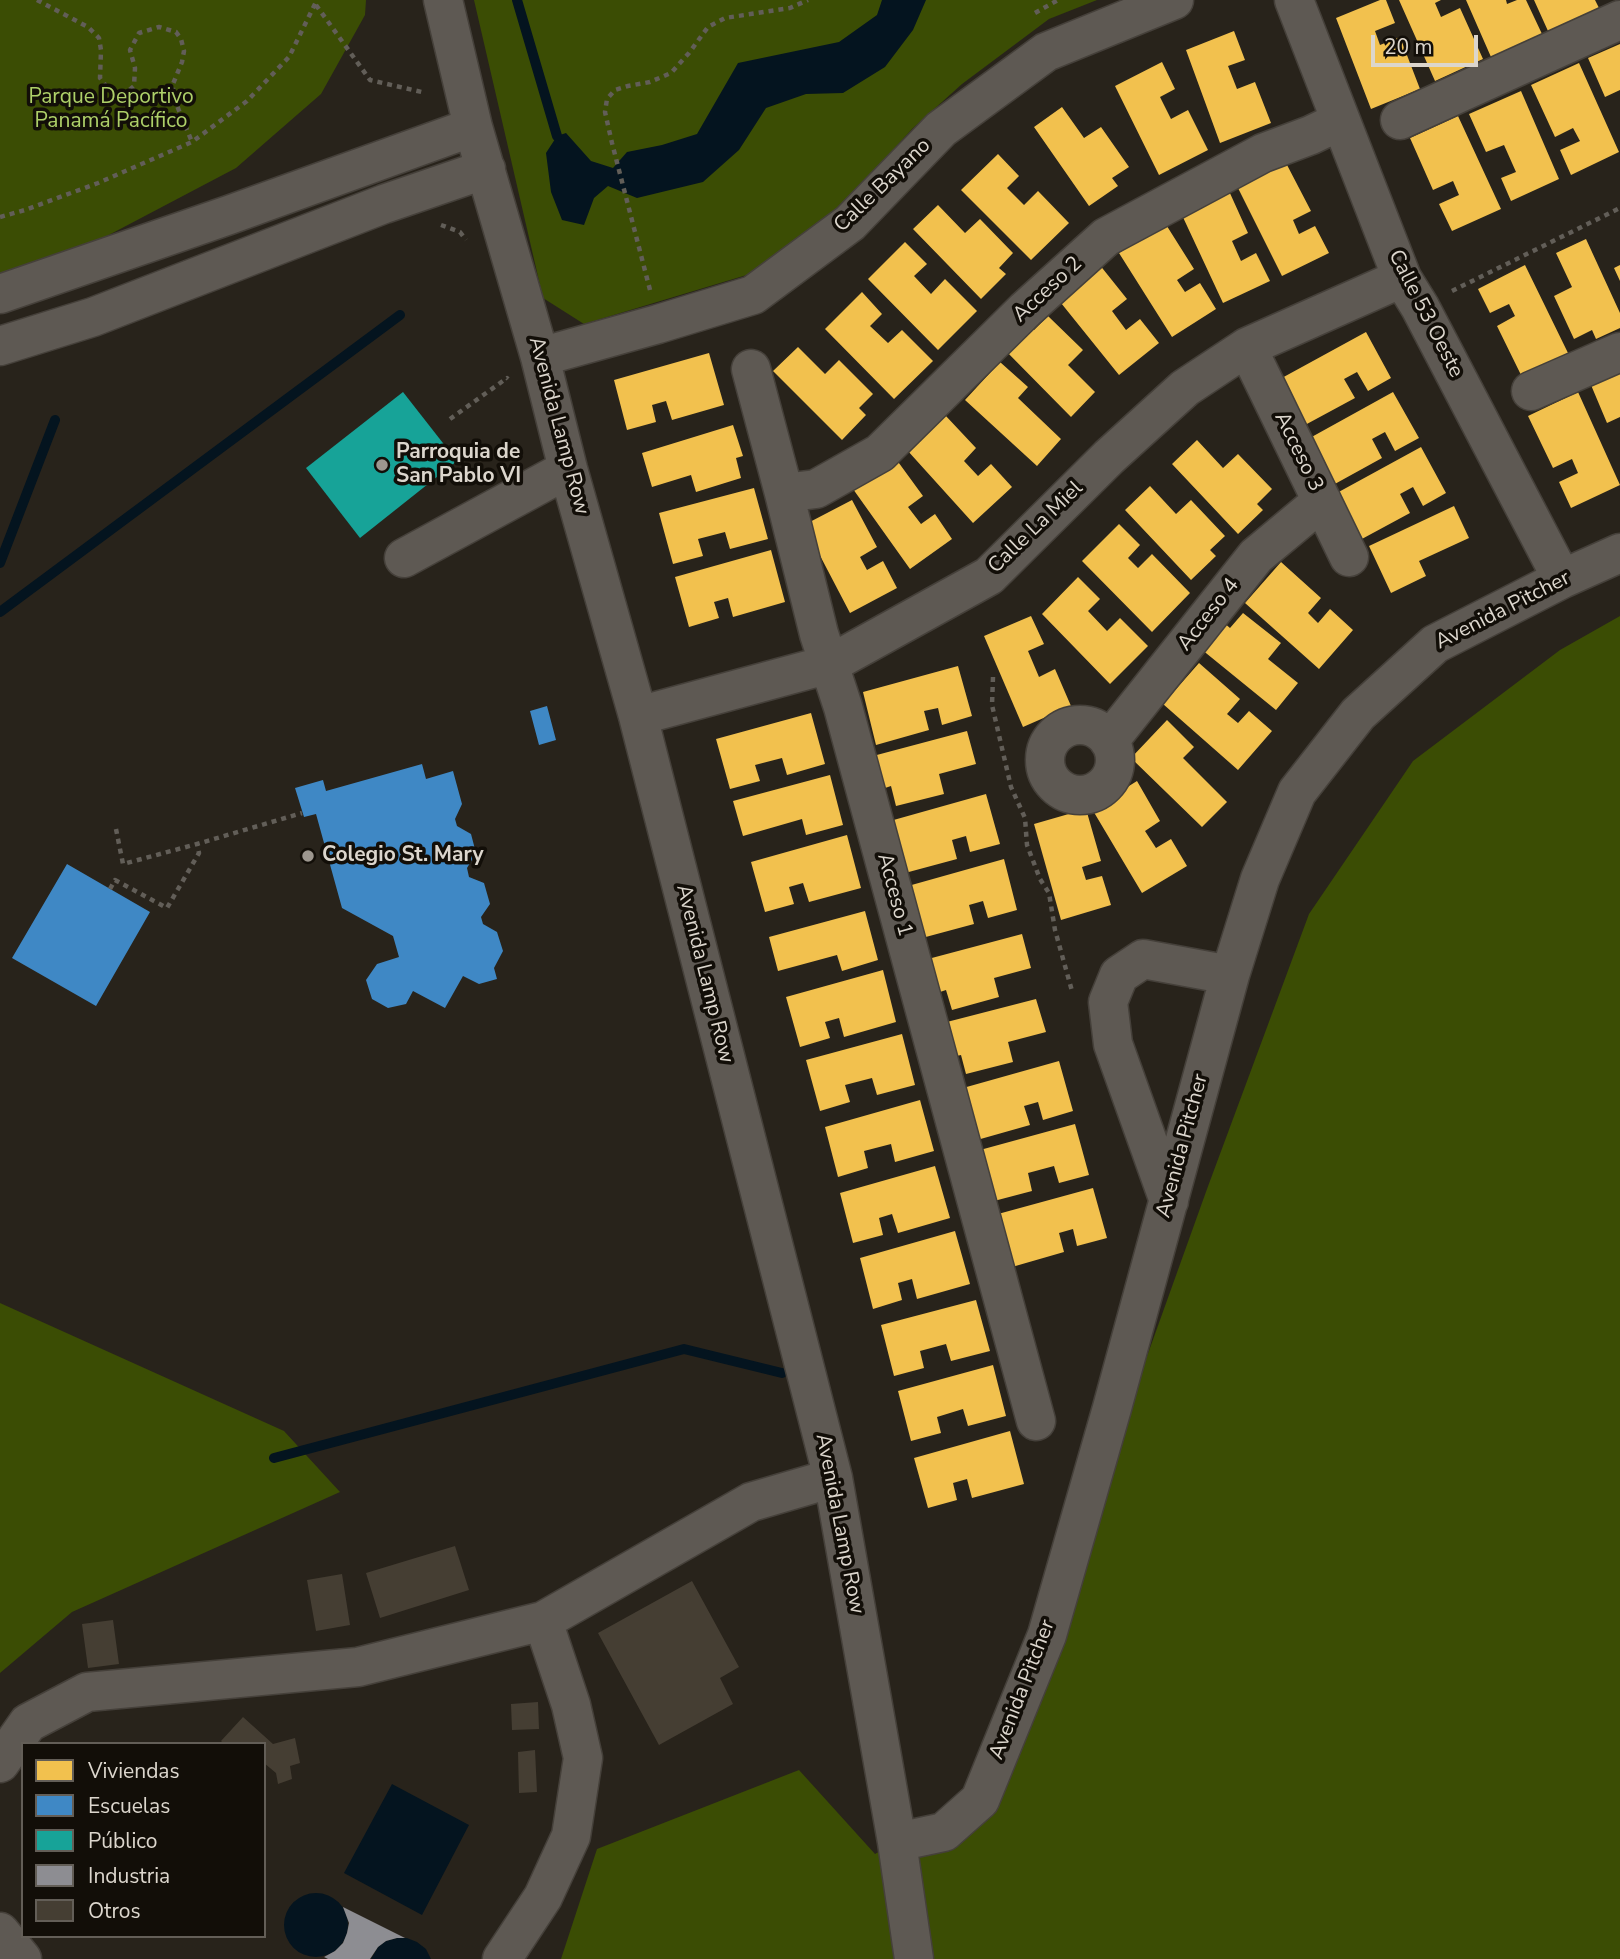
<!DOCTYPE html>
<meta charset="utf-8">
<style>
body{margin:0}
#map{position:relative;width:1620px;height:1959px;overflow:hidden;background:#28231b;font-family:"Nunito Sans",sans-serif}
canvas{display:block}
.legend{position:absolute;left:21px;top:1742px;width:245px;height:196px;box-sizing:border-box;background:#120e08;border:2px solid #635e57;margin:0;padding:9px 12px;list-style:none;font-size:21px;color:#dcd6cd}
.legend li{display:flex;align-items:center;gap:14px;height:35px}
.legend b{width:35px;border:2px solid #635e57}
.scale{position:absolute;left:1371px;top:35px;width:107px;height:32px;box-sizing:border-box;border:4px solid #dcd6cd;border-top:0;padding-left:9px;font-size:21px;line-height:24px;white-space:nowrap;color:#dcd6cd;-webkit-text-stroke:5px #120e08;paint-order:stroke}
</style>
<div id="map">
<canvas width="1620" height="1959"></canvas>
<ul class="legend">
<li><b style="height:19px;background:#f2c14e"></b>Viviendas</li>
<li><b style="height:19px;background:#3f88c5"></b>Escuelas</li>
<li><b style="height:19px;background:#17a398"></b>Público</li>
<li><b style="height:19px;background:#8d8d92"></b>Industria</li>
<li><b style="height:19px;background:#453e33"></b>Otros</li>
</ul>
<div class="scale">20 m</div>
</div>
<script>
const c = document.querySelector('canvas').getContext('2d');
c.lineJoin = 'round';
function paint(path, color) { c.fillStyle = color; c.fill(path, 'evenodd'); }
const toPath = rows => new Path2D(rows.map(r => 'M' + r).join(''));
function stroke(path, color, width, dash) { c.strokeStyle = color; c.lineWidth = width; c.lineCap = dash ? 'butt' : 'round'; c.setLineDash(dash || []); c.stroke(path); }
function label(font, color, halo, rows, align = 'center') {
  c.font = font + ' "Nunito Sans",sans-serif'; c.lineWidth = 7; c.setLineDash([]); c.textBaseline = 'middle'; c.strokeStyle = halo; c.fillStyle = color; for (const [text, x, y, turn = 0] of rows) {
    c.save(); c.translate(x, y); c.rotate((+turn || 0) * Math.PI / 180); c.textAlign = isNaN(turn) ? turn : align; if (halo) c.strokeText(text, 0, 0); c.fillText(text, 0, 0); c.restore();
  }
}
const green = toPath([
 [0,0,366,0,365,15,321,94,236,168,67,257,0,276],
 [474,0,1097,0,1049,19,962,84,912,129,831,219,750,274,584,324,543,298],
 [1620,616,1620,1959,561,1959,597,1849,799,1770,875,1854,897,1842,944,1832,1047,1635,1207,1189,1309,914,1413,761,1560,650],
 [0,1303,284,1431,340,1492,72,1612,0,1673]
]);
const water = toPath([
 [882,0,926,0,913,30,885,67,843,93,806,94,766,108,739,150,703,182,637,198,608,186,594,198,584,225,562,220,551,192,546,153,557,136,566,133,591,161,613,168,627,152,662,145,697,134,738,63,839,42,877,15],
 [392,1784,469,1825,422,1915,344,1873],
 '284 1925a32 32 0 1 1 64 0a32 32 0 1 1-64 0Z',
 [397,1938,407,1938,417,1942,426,1949,431,1959,371,1959,378,1947,386,1941]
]);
const homes = toPath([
 [1380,0,1386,0,1395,23,1375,31,1380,45,1400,37,1420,89,1371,109,1336,18],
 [1399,0,1441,0,1435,3,1441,17,1460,8,1483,59,1435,81],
 [1466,0,1506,0,1507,4,1517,0,1526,0,1542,34,1491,57],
 [1534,0,1595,0,1599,8,1548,31],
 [1234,31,1245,60,1228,66,1237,89,1255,82,1271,123,1220,143,1186,50],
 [1620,44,1620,90,1605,97,1588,58],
 [1162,62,1175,89,1160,97,1171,119,1188,110,1208,150,1159,175,1115,86],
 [1579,63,1619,152,1571,175,1560,150,1580,141,1573,128,1555,137,1531,85],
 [1521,91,1559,179,1511,201,1501,178,1516,172,1504,145,1486,152,1469,114],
 [1062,107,1084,138,1101,127,1129,167,1112,178,1118,186,1089,206,1034,127],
 [1458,116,1501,209,1452,231,1439,204,1459,195,1453,181,1433,190,1410,138],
 [998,154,1019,176,1007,188,1024,205,1038,191,1069,223,1031,260,961,190],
 [1286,163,1311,211,1293,220,1299,234,1315,226,1329,253,1282,276,1238,188],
 [1229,191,1248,233,1232,241,1241,261,1256,253,1270,281,1223,303,1181,213],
 [938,205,965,233,980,219,1013,253,999,268,1006,274,981,299,913,229],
 [1165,223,1194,269,1177,280,1185,292,1200,283,1216,309,1172,337,1119,253],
 [1586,239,1620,313,1620,328,1596,339,1592,330,1574,339,1554,296,1572,287,1556,253],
 [905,242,927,264,914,276,931,294,945,279,977,311,938,350,868,279],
 [1099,264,1127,299,1112,311,1126,330,1140,319,1159,343,1119,375,1057,298],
 [1525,265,1568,353,1522,377,1497,326,1515,316,1509,304,1490,313,1478,289],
 [1620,265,1620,281,1614,268],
 [862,292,882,314,870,326,888,343,902,330,933,361,894,399,825,329],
 [1048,316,1083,350,1068,365,1095,392,1071,417,1003,348,1027,324,1034,330],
 [1366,332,1391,378,1368,391,1357,372,1344,379,1355,398,1305,425,1280,379],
 [798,347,825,374,839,360,873,394,859,408,866,415,842,440,773,371],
 [709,353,724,405,672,420,666,401,652,405,656,422,627,430,614,380],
 [1000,362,1028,387,1018,398,1061,439,1037,466,965,400],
 [1620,371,1620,417,1607,423,1591,385],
 [1393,392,1419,438,1395,451,1385,432,1372,439,1382,458,1333,485,1308,439],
 [1578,392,1620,485,1571,508,1559,482,1578,473,1572,459,1553,468,1528,416],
 [945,415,976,448,964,461,978,476,991,464,1012,487,973,523,907,450],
 [733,425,743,456,736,458,741,478,696,492,691,475,652,487,642,453],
 [1197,440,1223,468,1238,454,1272,489,1257,504,1263,510,1238,534,1172,464],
 [1421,447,1446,493,1423,506,1413,487,1400,494,1410,513,1360,540,1335,494],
 [896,459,923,496,908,507,921,524,935,514,952,539,910,569,853,489],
 [1150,486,1176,514,1191,500,1225,536,1210,550,1216,556,1191,580,1125,510],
 [754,488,768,539,730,549,725,532,698,539,703,556,673,564,659,513],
 [852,500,877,547,860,557,867,570,883,561,897,588,850,613,804,525],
 [1454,506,1469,538,1419,561,1426,576,1391,593,1369,546],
 [1119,524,1140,545,1128,558,1138,568,1152,554,1190,593,1152,632,1082,561],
 [771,550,785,602,733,617,728,598,714,602,719,618,689,627,675,577],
 [1281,562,1321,598,1308,613,1318,623,1330,609,1353,630,1319,669,1245,603],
 [1078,577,1100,599,1088,611,1107,631,1120,618,1148,646,1110,684,1042,614],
 [1243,613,1281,643,1268,659,1298,683,1276,710,1201,649,1223,622,1230,628],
 [1031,616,1044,644,1028,651,1039,677,1055,669,1071,706,1023,727,984,636],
 [1199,663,1240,699,1227,714,1238,723,1249,711,1272,731,1238,770,1163,704],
 [958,666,972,716,942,725,938,708,924,711,929,730,876,745,863,692],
 [811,713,825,764,787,775,782,758,755,765,760,781,730,789,716,739],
 [1167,720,1194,747,1183,758,1227,802,1202,827,1131,758],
 [967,731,976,764,939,774,944,794,896,806,891,786,882,789,873,756],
 [830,775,843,825,806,835,802,819,743,836,733,801],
 [1137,781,1160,821,1145,831,1156,848,1171,839,1187,866,1142,893,1092,809],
 [986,794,1000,844,970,852,966,836,952,840,957,859,905,873,890,821],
 [1086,809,1101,861,1082,867,1086,880,1102,876,1111,905,1061,920,1034,824],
 [847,835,861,888,809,902,803,883,789,887,794,904,765,912,751,862],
 [1004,859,1017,910,988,918,983,901,969,905,974,924,922,938,908,886],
 [865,911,878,960,842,971,837,955,778,971,769,937],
 [1022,934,1031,968,994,978,999,997,952,1010,946,990,937,993,928,959],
 [883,970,896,1022,844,1037,839,1018,825,1022,830,1038,800,1047,786,997],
 [1036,999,1046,1032,1008,1042,1013,1062,966,1074,961,1055,952,1057,943,1023],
 [902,1034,915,1085,877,1095,872,1078,845,1085,850,1102,820,1111,806,1060],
 [1059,1061,1073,1111,1043,1120,1038,1102,1024,1106,1030,1125,977,1140,963,1088],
 [920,1100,934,1151,895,1162,891,1144,864,1151,868,1168,838,1177,825,1127],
 [1075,1124,1089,1175,1059,1183,1054,1166,1028,1173,1032,1191,994,1201,980,1150],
 [935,1166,950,1218,898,1233,892,1214,879,1218,883,1235,853,1243,840,1193],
 [1093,1188,1107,1238,1077,1246,1073,1229,1059,1233,1064,1252,1012,1267,998,1214],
 [955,1231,970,1284,917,1299,912,1279,898,1283,902,1300,873,1309,860,1258],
 [976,1300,990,1351,951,1361,946,1344,920,1351,924,1368,894,1376,881,1325],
 [993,1365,1006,1416,968,1426,963,1409,937,1417,941,1433,911,1441,898,1391],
 [1010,1431,1024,1484,972,1498,967,1479,953,1483,957,1500,928,1508,914,1458]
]);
const schools = toPath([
 [547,706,556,740,539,745,530,711],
 [422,764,426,779,453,771,462,804,455,819,457,826,471,834,476,853,467,868,469,877,484,883,490,904,481,917,483,924,497,932,503,951,494,968,497,979,479,984,463,976,445,1008,413,991,406,1004,388,1008,372,999,366,980,377,964,399,957,393,936,342,908,316,814,304,817,295,788,323,780,326,791],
 [67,864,150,912,96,1006,12,958]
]);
const public = toPath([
 [403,392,457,461,360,538,306,468]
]);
const industry = toPath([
 [343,1907,405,1938,397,1938,386,1941,378,1947,370,1959,328,1959,324,1957,335,1951,343,1943,347,1933,349,1923]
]);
const stream = toPath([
 [517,0,557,136],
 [0,563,55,420],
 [0,612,400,315],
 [274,1458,684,1349,782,1373]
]);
const building = toPath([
 [455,1546,469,1590,380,1618,366,1573],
 [342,1574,350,1625,316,1631,307,1580],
 [692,1581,739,1667,720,1678,733,1704,659,1745,598,1633],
 [113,1620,119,1664,88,1668,82,1624],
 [538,1702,539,1729,512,1730,511,1704],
 [243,1717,273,1744,295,1738,300,1763,290,1766,292,1779,278,1784,276,1773,264,1763,264,1744,224,1744,221,1741],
 [535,1750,537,1792,519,1793,518,1752]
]);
const path = toPath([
 [37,0,88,27,99,38,101,50,100,78,106,86,114,92,127,92,134,86,135,68,130,50,139,33,159,27,176,32,181,39,184,51,182,62,173,84,173,96,192,142],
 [316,5,370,80,426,93],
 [1035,13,1058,0],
 [0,217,25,210,98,183,192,142,247,101,289,57,317,0],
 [441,225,460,232,466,240],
 [650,290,612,143,605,112,607,99,615,90,628,86,650,82,671,73,689,53,708,27,725,18,790,8,808,0],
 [1452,291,1620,208],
 [450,419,507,378,508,379],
 [993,677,992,705,1011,787,1025,818,1027,845,1040,879,1049,893,1055,930,1072,991],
 [116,829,123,864,197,844],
 [110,889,115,880,167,908,199,853,197,844,302,813]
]);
const minor = toPath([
 [443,0,473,127,540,357,568,469,638,716,833,1478,897,1842,914,1959],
 [1294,0,1402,278,1420,307,1562,579],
 [1400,120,1620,20],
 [0,294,229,215,473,127],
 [0,346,93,317,384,204,486,169],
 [1247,347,1349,557],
 [540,357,658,324,753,295,850,223,941,129,1046,52,1174,0],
 [751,369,784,493,819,634,843,707,1036,1421],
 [1531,391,1620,352],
 [784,493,816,489,880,453,1025,310,1106,237,1263,153,1311,135,1340,121],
 [404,558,568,469],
 [638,716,830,664,989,576,1109,457,1185,388,1247,347,1402,278],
 '1045 760a35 35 0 1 1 70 0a35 35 0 1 1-70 0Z',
 [1109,741,1256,556,1322,501],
 [1169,1201,1113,1044,1108,1002,1119,975,1143,959,1230,975],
 [0,1763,28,1723,87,1692,358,1667,543,1621,751,1502,833,1478],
 [897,1842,944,1832,980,1800,1047,1635,1112,1408,1230,975,1260,879,1297,792,1358,714,1435,644,1562,579,1620,553],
 [0,1932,22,1959],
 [502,1959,543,1897,571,1836,583,1758,571,1705,543,1621]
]);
const markers = [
 [382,465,7,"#9d978f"],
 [308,856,7,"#9d978f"]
];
const parkNames = [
 ["Parque Deportivo",111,98],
 ["Panamá Pacífico",111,122]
];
const streetNames = [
 ["Calle Bayano",883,186,-44],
 ["Acceso 2",1048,290,-43],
 ["Calle 53 Oeste",1425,314,63],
 ["Avenida Lamp Row",558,426,75],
 ["Acceso 3",1298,452,64],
 ["Calle La Miel",1036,528,-44],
 ["Avenida Pitcher",1503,611,-27],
 ["Acceso 4",1209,615,-52],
 ["Acceso 1",894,895,75],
 ["Avenida Lamp Row",704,974,76],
 ["Avenida Pitcher",1183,1146,-75],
 ["Avenida Lamp Row",839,1524,79],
 ["Avenida Pitcher",1023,1690,-69]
];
const poiNames = [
 ["Parroquia de",396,453],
 ["San Pablo VI",396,477],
 ["Colegio St. Mary",322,856]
];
paint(green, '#3b4d04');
paint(water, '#04141f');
paint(homes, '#f2c14e');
paint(schools, '#3f88c5');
paint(public, '#17a398');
paint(industry, '#8d8d92');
stroke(stream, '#04141f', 10);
paint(building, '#453e33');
stroke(minor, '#45403a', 41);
stroke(path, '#625e58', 4.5, [5, 5]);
stroke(minor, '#5e5953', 38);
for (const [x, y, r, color] of markers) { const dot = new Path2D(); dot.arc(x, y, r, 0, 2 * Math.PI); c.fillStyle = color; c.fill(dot); stroke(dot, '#120e08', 2.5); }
label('21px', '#aed069', '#120e08', parkNames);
label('21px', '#dcd6cd', '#120e08', streetNames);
label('bold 21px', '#dcd6cd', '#120e08', poiNames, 'left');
</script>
